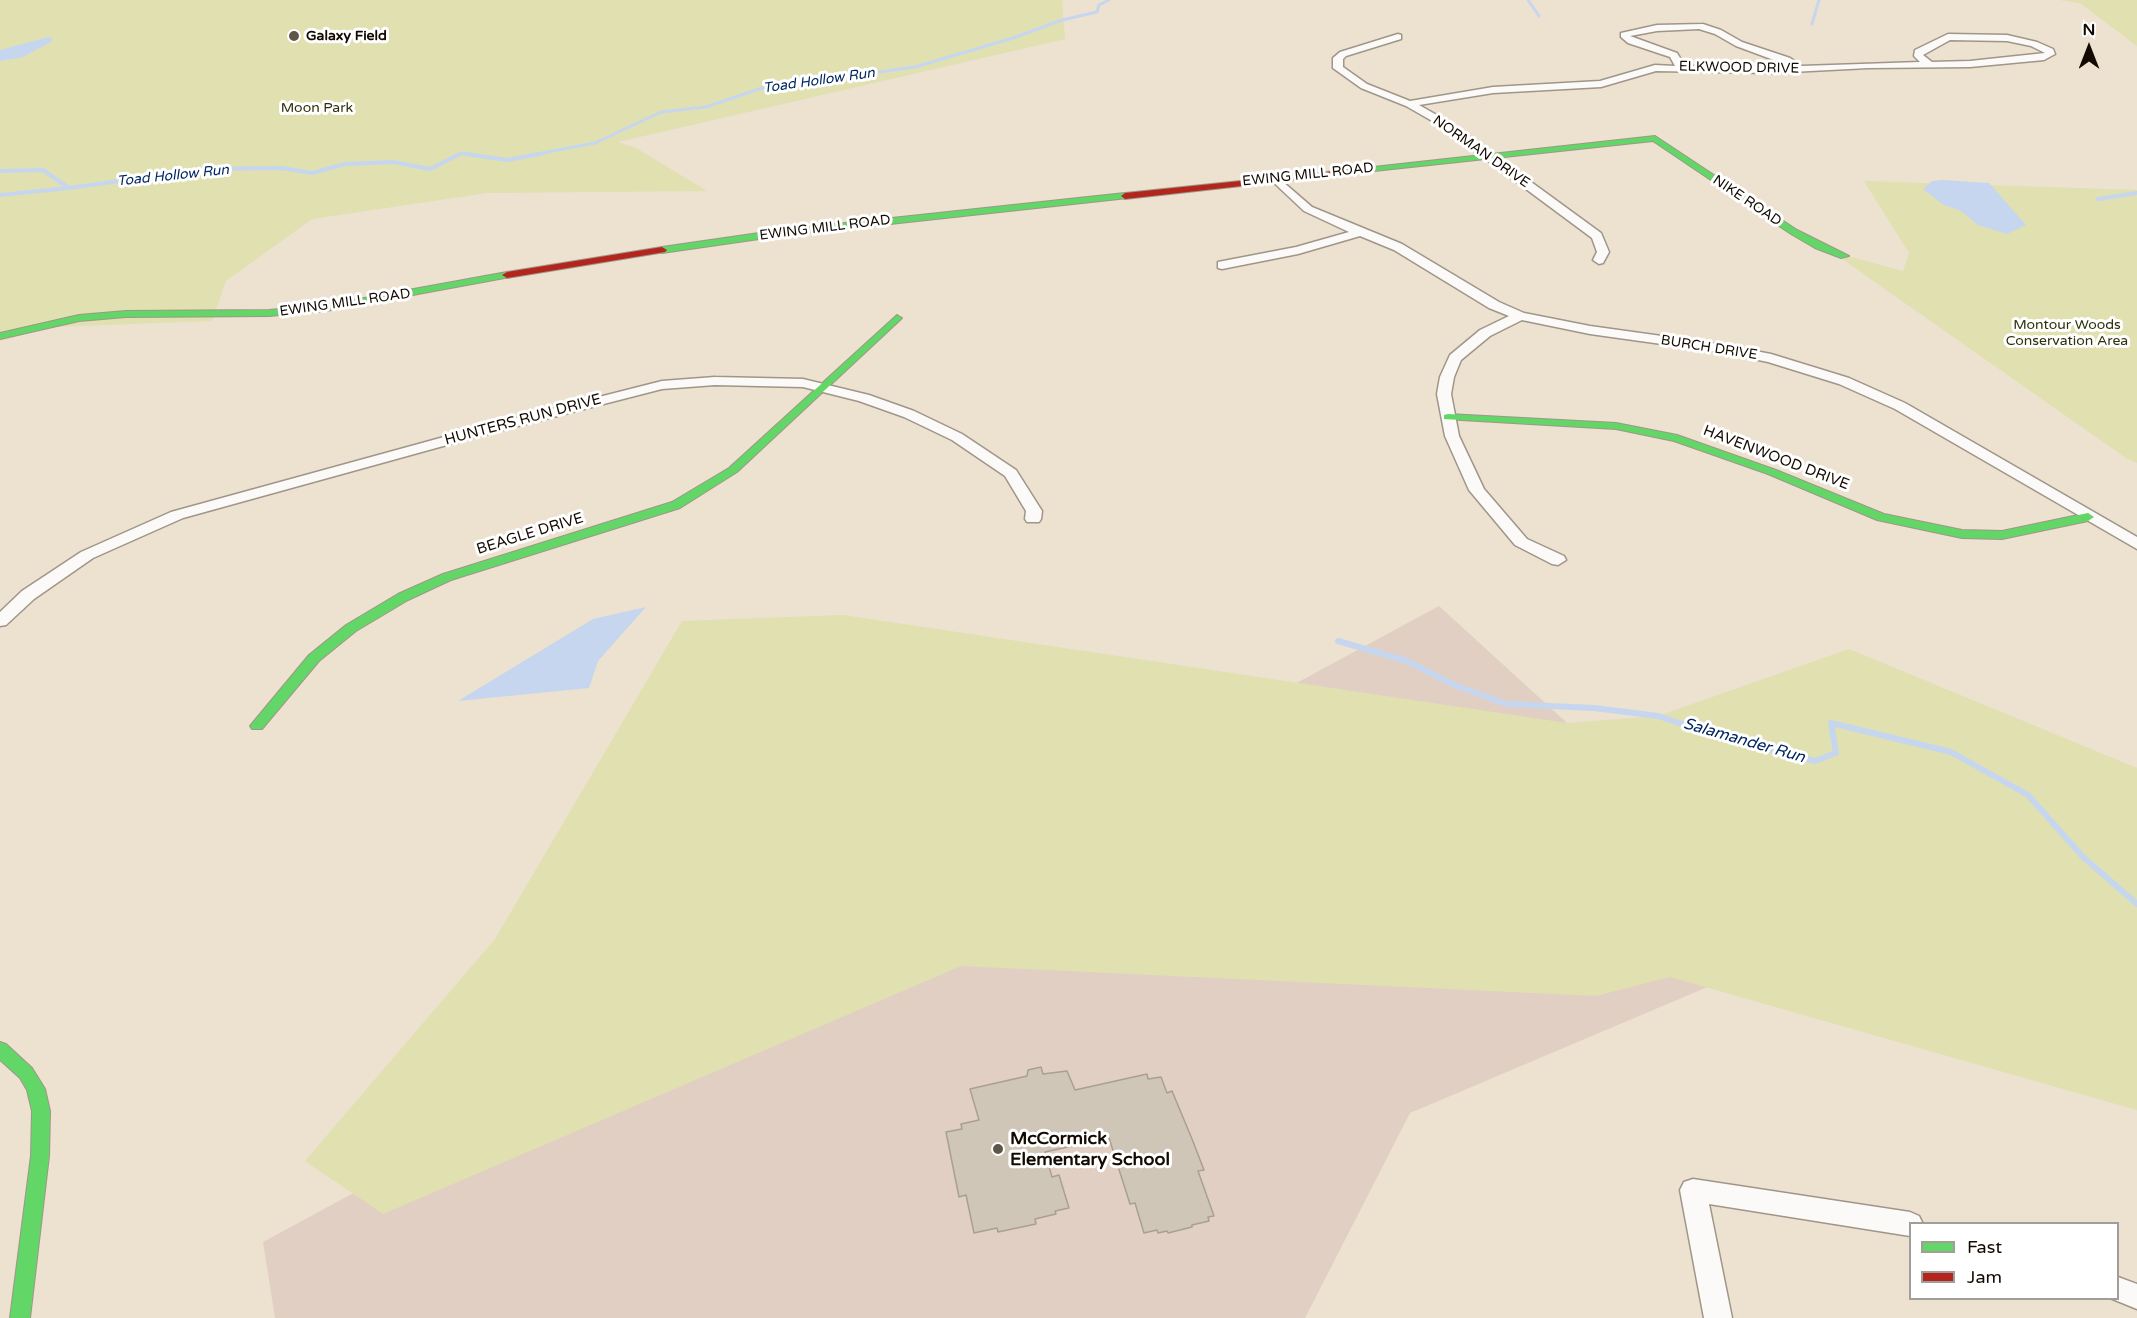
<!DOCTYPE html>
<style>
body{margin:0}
#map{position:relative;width:2137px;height:1318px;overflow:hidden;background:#ede1d0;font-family:"Varela Round",sans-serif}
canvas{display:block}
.legend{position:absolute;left:1909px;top:1222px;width:210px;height:78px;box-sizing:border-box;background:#fff;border:2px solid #a19d9a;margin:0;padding:8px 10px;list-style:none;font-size:18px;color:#130b02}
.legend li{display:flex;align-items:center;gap:12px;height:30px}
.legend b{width:30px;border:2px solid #a19d9a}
.north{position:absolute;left:2059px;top:18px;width:60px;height:60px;-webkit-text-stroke:4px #fff;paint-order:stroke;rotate:0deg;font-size:16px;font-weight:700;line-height:24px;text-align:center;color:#130b02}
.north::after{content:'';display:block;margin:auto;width:21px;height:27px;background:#130b02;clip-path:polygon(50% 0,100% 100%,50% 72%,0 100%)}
</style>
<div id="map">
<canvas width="2137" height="1318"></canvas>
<ul class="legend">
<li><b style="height:8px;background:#63d668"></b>Fast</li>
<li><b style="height:8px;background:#b3261e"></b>Jam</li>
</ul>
<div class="north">N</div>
</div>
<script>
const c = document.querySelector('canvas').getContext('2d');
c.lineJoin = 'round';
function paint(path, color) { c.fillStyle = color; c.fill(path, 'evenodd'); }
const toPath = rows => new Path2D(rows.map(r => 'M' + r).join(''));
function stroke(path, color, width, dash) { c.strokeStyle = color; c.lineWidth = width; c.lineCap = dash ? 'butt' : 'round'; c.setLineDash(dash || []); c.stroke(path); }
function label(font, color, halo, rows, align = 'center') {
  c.font = font + ' "Varela Round",sans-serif'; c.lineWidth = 6; c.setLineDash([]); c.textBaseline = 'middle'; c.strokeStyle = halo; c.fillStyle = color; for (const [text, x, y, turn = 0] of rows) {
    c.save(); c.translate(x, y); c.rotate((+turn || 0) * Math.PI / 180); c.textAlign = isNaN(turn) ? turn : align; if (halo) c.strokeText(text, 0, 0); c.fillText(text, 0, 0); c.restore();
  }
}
const education = toPath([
 [1439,606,1809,944,1410,1113,1305,1318,275,1318,263,1242]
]);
const green = toPath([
 [0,0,1062,0,1065,39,618,142,636,148,707,191,487,193,312,219,226,281,212,321,52,327,0,341],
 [2059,0,2137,0,2137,46,2080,3],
 [1864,181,2137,190,2137,463,2126,458,1842,259,1851,257,1903,271,1909,253],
 [843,615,1567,723,1658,716,1849,649,2137,768,2137,1110,1670,977,1596,996,961,966,383,1214,305,1161,495,939,682,621]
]);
const water = toPath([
 [48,37,53,38,51,42,23,57,0,61,0,50],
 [1943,180,1989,183,2026,225,2007,234,1978,225,1961,211,1942,204,1923,189,1932,181],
 [646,607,598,661,589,688,458,701,593,619]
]);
const streamFar2 = toPath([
 [1528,0,1539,16],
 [1812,24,1819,0],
 [457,155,461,153,476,155],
 [532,155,595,143,661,112,706,107,762,88,915,67,1013,38,1062,20,1097,12,1099,5,1109,0]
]);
const streamFar1 = toPath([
 [466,154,507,160,540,154],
 [0,171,43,170,69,188,205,169,281,168,312,173,345,164,393,162,430,169,460,154],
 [0,195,69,188],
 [2098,199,2137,193]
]);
const stream = toPath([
 [1338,641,1407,661,1452,684,1506,704,1594,708,1658,716,1727,739,1815,761,1836,753,1831,723,1951,752,2028,795,2083,857,2137,904]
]);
const building = toPath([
 [1041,1067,1043,1074,1067,1071,1075,1090,1147,1074,1148,1079,1161,1077,1167,1093,1172,1091,1192,1139,1204,1170,1198,1171,1214,1216,1208,1217,1209,1221,1192,1225,1192,1227,1168,1233,1167,1231,1158,1233,1157,1230,1144,1233,1135,1203,1130,1204,1109,1138,1045,1152,1052,1177,1059,1175,1069,1208,1055,1211,1056,1214,1035,1219,1036,1224,998,1232,997,1228,974,1233,966,1195,959,1197,946,1132,962,1129,961,1124,979,1120,970,1089,1027,1076,1028,1070,1041,1067]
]);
const street = toPath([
 [1703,24,1721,30,1742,42,1790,58,1802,66,1920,62,1914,56,1915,50,1948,34,2007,35,2037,42,2053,49,2055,54,2044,60,1970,67,1868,68,1772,73,1656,71,1601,87,1493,93,1419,105,1449,122,1601,233,1609,252,1603,263,1599,264,1593,260,1597,252,1592,238,1441,126,1406,106,1361,88,1333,68,1333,58,1340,52,1398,34,1401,35,1401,39,1346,56,1343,59,1343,67,1367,84,1410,101,1493,87,1600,81,1655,65,1675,66,1670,57,1628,43,1621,37,1621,33,1657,25,1703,24],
 [1699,29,1715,34,1736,46,1790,66,1685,66,1677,53,1630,36,1657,31,1699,29],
 [1950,40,2007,41,2031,46,2045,53,1970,61,1932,62,1923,55,1950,40],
 [1275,175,1312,207,1402,244,1499,302,1524,313,1590,326,1719,344,1771,354,1849,378,1905,403,2137,537,2137,549,1895,409,1839,384,1768,362,1719,352,1590,334,1522,320,1490,336,1461,360,1454,377,1451,394,1459,436,1484,489,1527,539,1564,556,1566,560,1558,565,1552,564,1515,545,1469,490,1445,436,1437,394,1440,377,1450,355,1480,330,1509,316,1489,308,1394,250,1360,236,1298,254,1222,269,1218,268,1218,262,1296,247,1349,232,1304,211,1271,180,1270,178,1275,175],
 [715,377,803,379,869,395,914,411,962,434,1016,470,1042,511,1041,519,1039,522,1027,522,1025,519,1026,511,1005,476,952,440,904,417,859,401,803,387,715,385,662,389,483,435,183,518,93,558,34,599,6,625,0,626,0,612,22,591,81,552,171,512,473,429,662,381,715,377],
 [1693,1179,1910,1212,1919,1216,1923,1224,1910,1224,1910,1236,1709,1204,1732,1318,1704,1318,1680,1190,1684,1182,1693,1179],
 [2118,1277,2137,1284,2137,1309,2110,1298,2118,1298,2118,1277]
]);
const fast = toPath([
 [1655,136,1797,230,1849,256,1841,258,1815,248,1791,234,1653,141,1346,174,1342,172,1346,170,1655,136],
 [1125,193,1128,194,1128,198,780,236,662,253,657,250,662,247,780,230,1125,193],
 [507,272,512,275,510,277,326,311,269,316,126,317,79,321,0,339,0,333,79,315,126,311,269,310,326,305,507,272],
 [897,315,902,318,900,320,737,472,680,508,451,580,408,600,356,631,319,661,262,729,252,729,250,726,309,655,346,625,398,594,443,574,672,502,729,468,897,315],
 [1448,414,1616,423,1677,435,1776,470,1884,514,1962,530,2002,531,2088,513,2094,517,2088,521,2002,539,1962,538,1877,520,1768,474,1674,441,1616,429,1444,419,1444,415,1448,414],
 [0,1042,6,1044,32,1068,45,1089,50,1111,49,1156,30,1318,10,1318,31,1156,32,1111,27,1090,20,1078,0,1060,0,1042]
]);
const jam = toPath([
 [1346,170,1350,172,1349,174,1125,199,1121,196,1125,193,1346,170],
 [662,247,667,250,665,252,507,278,502,275,507,272,662,247]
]);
const markers = [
 [294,36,6,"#5f564a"],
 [998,1149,6,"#5f564a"]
];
const farPoinames = [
 ["Galaxy Field",306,36]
];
const farStreetnames = [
 ["ELKWOOD DRIVE",1739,68,1],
 ["NORMAN DRIVE",1481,152,35],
 ["EWING MILL ROAD",1308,175,-6],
 ["NIKE ROAD",1747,201,34],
 ["EWING MILL ROAD",825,228,-7],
 ["EWING MILL ROAD",345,303,-8],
 ["BURCH DRIVE",1709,348,9]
];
const farWaternames = [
 ["Toad Hollow Run",819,81,-8],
 ["Toad Hollow Run",173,176,-6]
];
const farParknames = [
 ["Moon Park",317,108],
 ["Montour Woods",2067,325],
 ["Conservation Area",2067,341]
];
const streetNames = [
 ["HUNTERS RUN DRIVE",523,420,-15],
 ["HAVENWOOD DRIVE",1776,458,21],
 ["BEAGLE DRIVE",530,534,-17]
];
const waterNames = [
 ["Salamander Run",1744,741,16]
];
const nearPoinames = [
 ["McCormick",1010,1139],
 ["Elementary School",1010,1160]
];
paint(education, '#e1cfc3');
paint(green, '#e0e0b1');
paint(water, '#c6d6ef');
stroke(streamFar2, '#c6d6ef', 3);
stroke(streamFar1, '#c6d6ef', 4);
stroke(stream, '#c6d6ef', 6);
paint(building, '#d0c6b8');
stroke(building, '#a9a092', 1.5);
stroke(street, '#9f9689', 3);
stroke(fast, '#9f9689', 2);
stroke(jam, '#9f9689', 2);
paint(street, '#fcfaf8');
paint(fast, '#63d668');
paint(jam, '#b3261e');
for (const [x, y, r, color] of markers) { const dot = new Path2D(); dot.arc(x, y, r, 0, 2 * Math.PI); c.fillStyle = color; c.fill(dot); stroke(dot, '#fff', 2); }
label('bold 14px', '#130b02', '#fff', farPoinames, 'left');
label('14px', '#130b02', '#fff', farStreetnames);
label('italic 14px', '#002762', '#fff', farWaternames);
label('14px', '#2d300a', '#fff', farParknames);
label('15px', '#130b02', '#fff', streetNames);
label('italic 16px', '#002762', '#fff', waterNames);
label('bold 18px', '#130b02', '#fff', nearPoinames, 'left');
</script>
